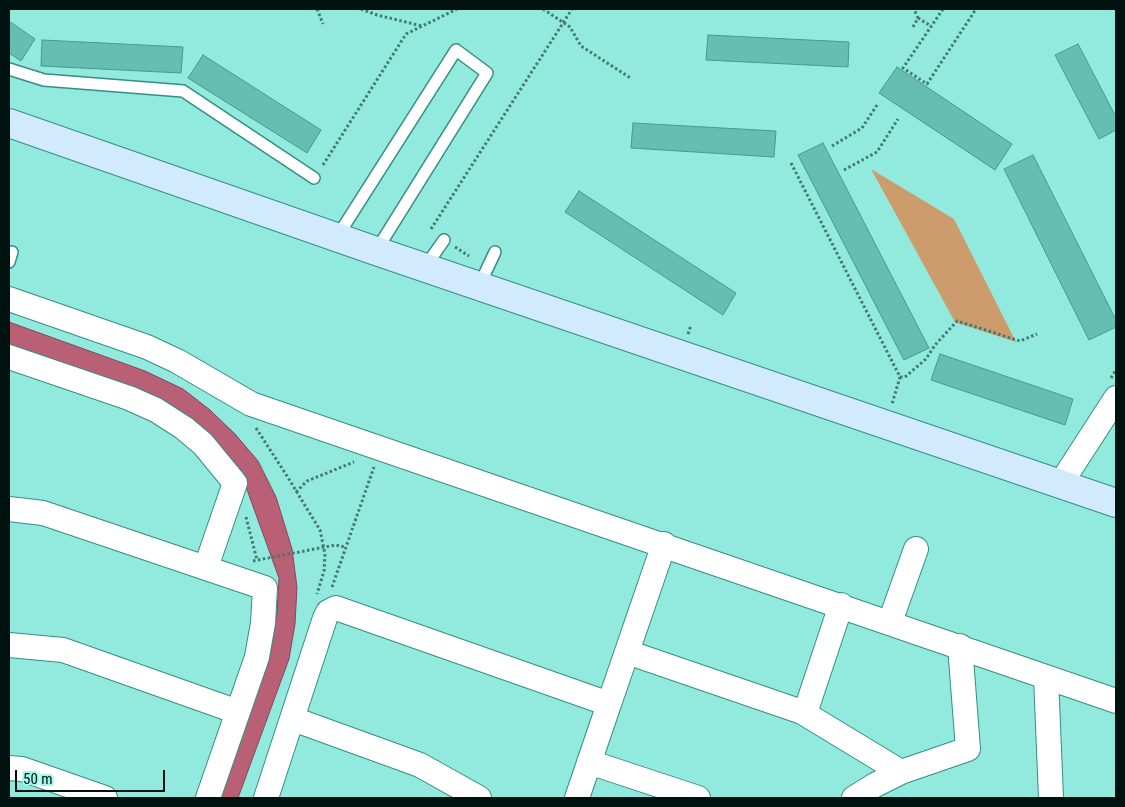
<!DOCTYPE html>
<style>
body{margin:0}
#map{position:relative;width:1125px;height:807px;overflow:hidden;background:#92eade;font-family:"Roboto Condensed",sans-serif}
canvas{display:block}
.frame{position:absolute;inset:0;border:10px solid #00120f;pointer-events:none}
.scale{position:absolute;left:15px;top:770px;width:150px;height:22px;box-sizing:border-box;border:2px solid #00120f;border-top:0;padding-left:6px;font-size:15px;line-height:18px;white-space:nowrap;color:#00120f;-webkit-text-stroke:4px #9ff7eb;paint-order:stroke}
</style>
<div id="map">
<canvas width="1125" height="807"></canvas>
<div class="frame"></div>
<div class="scale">50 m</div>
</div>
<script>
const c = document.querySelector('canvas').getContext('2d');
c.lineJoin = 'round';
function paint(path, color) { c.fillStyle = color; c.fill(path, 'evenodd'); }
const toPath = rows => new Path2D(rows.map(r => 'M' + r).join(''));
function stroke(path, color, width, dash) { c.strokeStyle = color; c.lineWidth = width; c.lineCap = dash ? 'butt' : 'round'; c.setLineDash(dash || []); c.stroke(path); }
const green = toPath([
 [871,169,954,219,1016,342,955,322]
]);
const water = toPath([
 [9,322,145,371,183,389,210,410,235,434,258,461,276,497,292,549,297,587,295,624,289,659,238,798,220,798,260,674,277,614,279,578,241,473,205,433,9,349,9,322]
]);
const building = toPath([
 [9,21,35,39,21,61,9,53,9,21],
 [708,35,849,42,848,67,706,60,708,35],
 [42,40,183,47,181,73,41,66,42,40],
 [1078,44,1116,117,1116,130,1099,139,1055,55,1078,44],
 [203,55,321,130,307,153,188,78,203,55],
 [897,67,1012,144,995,170,879,93,897,67],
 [633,123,776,131,774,157,631,148,633,123],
 [823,143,929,348,904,360,798,155,823,143],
 [1033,155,1116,320,1116,327,1089,340,1004,169,1033,155],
 [579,191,736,293,723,315,565,212,579,191],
 [940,354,1073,399,1065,425,931,380,940,354]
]);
const path = toPath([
 [317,9,323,24],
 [361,9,377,15,422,26],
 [543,9,570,27,581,46,632,79],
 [943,9,903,68,927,84,976,9],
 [918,18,931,26],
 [913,27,918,18,914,9],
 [832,146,862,128,877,105],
 [791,163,900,377,892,404],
 [323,165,406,34,457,9],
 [844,170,877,152,898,119],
 [431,229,572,9],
 [455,247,469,256],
 [688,334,691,325],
 [900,377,905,377,926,359,935,345,957,321,1020,341,1037,334],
 [1111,378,1116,370],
 [256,428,287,476,320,530,325,554,324,571,317,594],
 [296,492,307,481,354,462],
 [246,517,257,560],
 [253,561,335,545,345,547],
 [332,587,374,467]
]);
const lane = toPath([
 [9,69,44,80,183,91,314,178],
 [337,237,456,50,487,73,376,251],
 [9,262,12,252],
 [425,267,444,240],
 [479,286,495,252]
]);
const street = toPath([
 [9,299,147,347,177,361,251,404,1116,701],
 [9,357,129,398,156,410,184,428,203,444,235,483,206,567],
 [1061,483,1116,398],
 [9,509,43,513,265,588,263,623,257,657,208,798],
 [890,622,916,549],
 [9,645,63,650,238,712],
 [627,652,802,712,901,772],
 [1046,677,1051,798],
 [609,704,664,544],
 [805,713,841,605],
 [293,719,420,765,479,798],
 [589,762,698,798],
 [9,768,22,769,105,798],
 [266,798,325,618,328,612,336,608,609,704,577,798],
 [854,798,875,785,901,772,968,749,960,646]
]);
const secondary = toPath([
 [9,123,376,251,1116,503]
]);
paint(green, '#cd9c6c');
paint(water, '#b95f76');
stroke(water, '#824857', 1);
paint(building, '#66bdb2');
stroke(building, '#429b90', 1);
stroke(lane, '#348e84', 14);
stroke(street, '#348e84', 26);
stroke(secondary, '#348e84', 30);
stroke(path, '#457870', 3, [2.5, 2.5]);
stroke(lane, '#fff', 11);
stroke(street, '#fff', 24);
stroke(secondary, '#d2eafe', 28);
</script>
